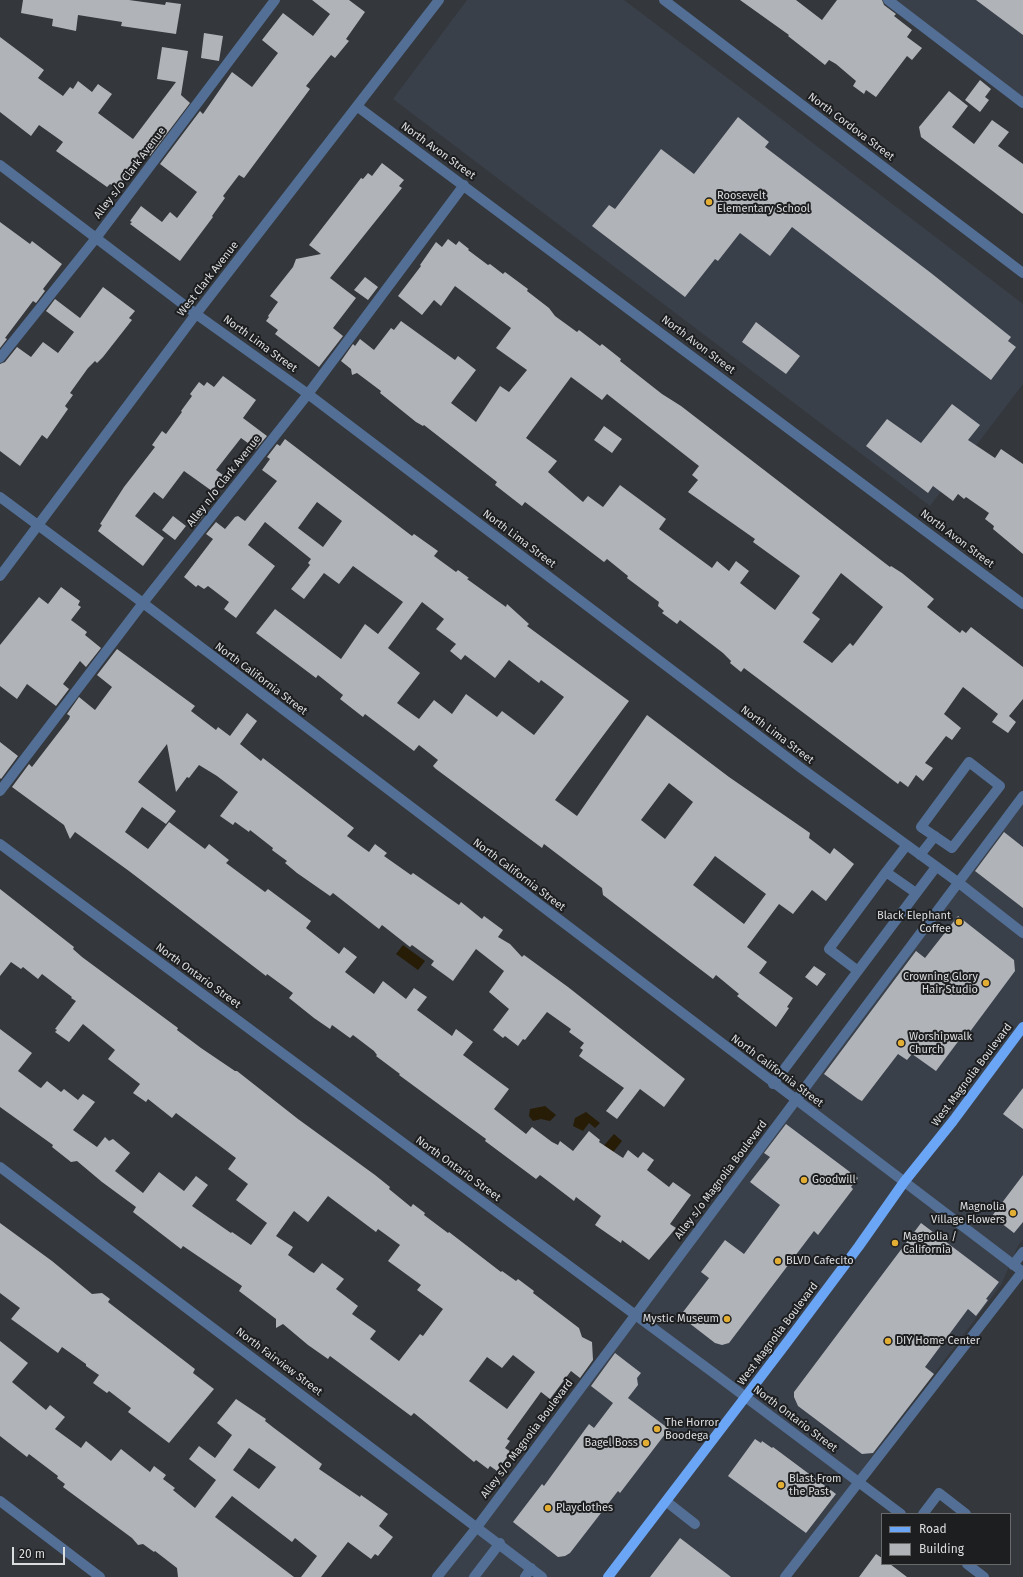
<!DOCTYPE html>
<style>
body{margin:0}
#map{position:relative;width:1023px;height:1577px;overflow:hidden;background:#34373b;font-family:"Fira Sans",sans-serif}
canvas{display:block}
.legend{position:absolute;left:881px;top:1513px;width:130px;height:52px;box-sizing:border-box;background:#1d1e20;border:1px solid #696a6c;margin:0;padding:5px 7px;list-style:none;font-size:12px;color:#dbdddf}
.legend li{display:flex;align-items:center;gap:8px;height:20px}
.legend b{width:20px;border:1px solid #696a6c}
.scale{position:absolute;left:12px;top:1547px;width:53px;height:18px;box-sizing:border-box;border:2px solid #dbdddf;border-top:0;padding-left:5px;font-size:12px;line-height:14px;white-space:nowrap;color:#dbdddf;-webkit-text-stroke:3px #1d1e20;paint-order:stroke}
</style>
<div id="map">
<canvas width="1023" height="1577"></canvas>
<ul class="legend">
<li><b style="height:5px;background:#6ba5f5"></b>Road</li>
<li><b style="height:11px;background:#b0b3b8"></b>Building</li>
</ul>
<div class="scale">20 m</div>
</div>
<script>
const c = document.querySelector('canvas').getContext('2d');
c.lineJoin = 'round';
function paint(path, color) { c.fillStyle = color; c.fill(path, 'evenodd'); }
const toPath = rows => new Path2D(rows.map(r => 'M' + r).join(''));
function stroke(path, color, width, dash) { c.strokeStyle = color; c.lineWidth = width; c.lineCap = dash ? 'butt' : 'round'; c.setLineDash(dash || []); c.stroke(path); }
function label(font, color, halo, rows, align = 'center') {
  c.font = font + ' "Fira Sans",sans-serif'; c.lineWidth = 4; c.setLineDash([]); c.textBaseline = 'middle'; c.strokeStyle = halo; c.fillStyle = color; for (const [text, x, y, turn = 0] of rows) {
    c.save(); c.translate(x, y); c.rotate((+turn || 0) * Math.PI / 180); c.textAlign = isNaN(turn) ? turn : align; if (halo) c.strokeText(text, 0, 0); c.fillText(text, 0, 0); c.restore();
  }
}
const built = toPath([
 [467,0,624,0,754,98,1023,304,1023,384,930,506,393,99],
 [894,0,1023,0,1023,101],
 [1023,796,1023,1239,1018,1246,1001,1285,781,1577,439,1577]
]);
const water = toPath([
 [403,945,425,961,418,970,396,954],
 [545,1106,556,1115,550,1121,541,1119,533,1121,529,1116,530,1109],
 [586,1112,600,1123,595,1128,589,1123,583,1131,573,1126,575,1118],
 [614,1134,622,1141,610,1156,601,1149]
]);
const building = toPath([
 [23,0,129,0,165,5,166,2,181,4,176,34,121,26,122,22,78,15,76,31,52,26,53,19,21,13],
 [312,0,349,0,365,12,346,39,349,41,335,58,331,55,306,86,310,89,244,178,239,175,223,196,225,198,212,216,213,217,180,261,130,224,132,222,130,221,141,206,162,222,170,212,177,218,197,192,160,164,200,111,203,114,232,72,252,87,278,53,262,40,283,13,313,36,330,14],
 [740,0,796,0,822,20,837,0,882,0,884,5,896,14,894,16,912,30,907,37,922,48,912,60,907,56,876,97,866,90,864,94,853,86,856,81,836,64,829,60,825,65,788,36,789,35],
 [976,0,1023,0,1023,35],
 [204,33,223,36,219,61,201,58],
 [0,37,44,70,38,78,63,96,70,87,73,89,78,81,92,92,98,84,112,94,98,113,133,139,176,82,157,79,162,47,188,51,181,95,190,103,150,156,144,152,117,189,110,184,107,187,56,151,63,142,39,125,31,136,0,112],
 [980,80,991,89,985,97,989,100,980,112,965,100],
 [949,91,968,106,952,127,974,144,992,120,1009,132,998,146,1023,164,1023,214,921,137,919,127],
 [738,117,769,142,765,147,931,273,1011,337,1008,341,1016,347,991,380,792,227,770,256,740,233,718,261,715,259,685,297,592,226,609,205,615,209,661,149,694,174],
 [382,163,404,180,399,186,402,188,330,278,356,298,333,328,343,336,319,367,275,334,278,330,266,321,269,317,268,316,278,302,270,296,293,267,296,259,321,254,309,245,361,178,363,179,368,173,372,176],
 [0,222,30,244,32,241,62,264,43,289,45,291,36,303,33,301,5,338,7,339,0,348],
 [448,239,456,245,459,241,469,249,468,250,488,265,490,264,503,274,505,272,528,289,527,291,549,308,555,316,577,332,579,330,600,346,602,344,621,359,620,361,662,394,681,406,890,567,891,566,902,573,934,599,927,607,960,633,962,630,966,633,971,627,1023,667,1023,699,1009,716,1016,722,1008,733,992,722,998,714,963,687,944,714,961,728,952,740,946,736,925,763,933,768,923,781,916,775,908,787,900,781,898,784,744,668,741,672,730,663,731,661,723,653,680,620,677,624,662,613,664,611,658,606,659,602,627,578,628,576,607,559,604,562,525,502,522,506,495,485,497,482,424,425,423,426,416,422,380,393,381,391,357,373,352,375,351,369,341,361,353,344,355,346,360,339,374,350,391,328,394,330,401,321,455,360,458,356,476,370,451,403,476,422,500,386,509,392,527,370,496,348,511,328,455,286,441,306,434,300,422,315,398,296,421,266,420,265,436,242,442,247],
 [571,377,602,400,607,394,699,466,692,475,698,480,688,492,755,539,753,542,800,576,775,610,740,583,749,571,736,561,729,571,717,561,712,568,659,529,666,519,620,485,603,507,588,496,583,502,548,472,557,461,526,438],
 [841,573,883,607,853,646,850,643,832,663,803,642,820,619,812,613],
 [365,277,378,287,368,300,354,290],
 [103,287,135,311,129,318,132,320,103,357,97,363,95,361,88,368,70,393,73,395,65,406,68,409,47,439,42,435,20,466,0,451,0,364,5,362,17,347,31,357,43,342,58,353,74,332,46,311,55,299,80,318],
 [756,322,800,356,786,374,742,342],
 [223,376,256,400,243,418,267,436,256,449,241,438,216,470,223,475,212,491,184,471,163,499,154,492,135,516,164,538,143,566,98,531,102,525,100,524,124,487,155,447,152,445,162,431,166,434,182,412,181,411,192,396,190,394,199,382,204,386,207,382,214,387],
 [952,404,980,425,968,440,995,458,1001,449,1023,464,1023,554,993,529,994,526,985,519,989,513,966,497,964,499,958,494,953,501,933,486,928,493,866,446,887,419,921,443],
 [604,426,622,439,612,453,594,440],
 [285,439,412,536,414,534,438,551,434,556,456,572,458,570,469,578,467,579,506,607,507,604,529,624,527,626,629,701,555,800,577,816,647,715,729,777,810,833,809,838,830,854,834,848,854,864,826,901,812,890,793,914,779,904,747,947,767,962,759,973,793,998,787,1007,789,1008,776,1027,737,996,739,994,716,975,713,979,603,895,602,888,544,844,542,848,436,769,433,766,438,760,419,745,414,751,365,714,363,717,340,699,343,695,318,675,316,678,256,633,275,609,341,659,365,624,378,634,403,602,353,566,339,584,324,573,304,599,291,589,310,565,308,563,311,559,265,522,248,545,275,566,236,618,224,609,229,602,208,586,204,589,198,585,196,587,184,577,213,539,206,534,216,522,225,529,235,517,238,516,245,521,277,481,262,470,270,459,267,457,277,444,280,446],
 [317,502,342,521,323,547,298,528],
 [422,602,444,619,436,629,456,644,450,651,461,660,465,655,495,678,509,660,539,683,541,680,564,697,534,735,502,711,497,717,466,694,452,714,434,700,419,719,397,703,420,673,388,648],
 [669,783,693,802,665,839,641,820],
 [715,856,766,894,744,924,693,885],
 [200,510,205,514,195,526,190,522],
 [173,516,186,526,175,540,162,530],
 [61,587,80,601,78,605,81,607,71,620,87,632,85,635,101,648,86,667,80,661,63,684,69,689,56,706,27,684,17,699,0,686,0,645,39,597,48,604],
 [117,649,195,706,191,711,216,730,218,727,230,736,247,713,257,721,240,744,261,761,263,758,354,828,347,836,369,852,375,844,387,853,384,856,411,875,413,873,459,905,461,902,482,919,484,916,503,930,498,937,510,944,522,957,524,955,568,987,685,1079,664,1107,640,1089,617,1119,606,1111,624,1088,579,1056,583,1050,580,1048,584,1043,569,1032,571,1029,547,1012,525,1040,523,1039,518,1046,505,1036,503,1038,493,1030,509,1009,489,992,504,971,476,949,453,981,431,965,434,961,412,945,410,947,382,925,379,929,333,893,330,896,297,873,285,863,287,861,272,850,273,848,250,830,249,832,235,822,233,825,220,816,238,792,217,776,199,765,189,778,187,777,176,792,167,744,138,782,176,811,166,824,142,807,125,832,148,849,169,822,205,849,209,844,229,860,226,863,265,892,268,889,311,921,306,928,339,954,344,947,357,957,345,972,374,994,383,981,406,999,414,988,427,997,417,1010,452,1036,456,1029,473,1042,463,1055,509,1089,494,1109,526,1134,532,1127,552,1142,558,1145,560,1141,573,1151,589,1131,600,1140,599,1142,623,1158,628,1150,638,1158,643,1152,654,1160,647,1170,669,1187,673,1182,691,1195,670,1224,676,1228,649,1260,622,1240,621,1243,595,1225,601,1216,576,1197,574,1201,540,1175,536,1179,485,1141,486,1139,399,1075,400,1074,376,1056,377,1055,374,1051,353,1035,350,1038,332,1025,330,1029,314,1018,289,998,293,993,267,974,266,976,129,871,75,832,70,839,64,825,12,787,29,764,32,767,69,719,70,716,67,714,79,697,95,710,112,687,97,675],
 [0,742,18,756,1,779,0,778],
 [1004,832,1023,847,1023,908,975,871],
 [0,889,74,947,73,949,82,957,178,1028,177,1030,201,1048,235,1071,237,1071,298,1119,375,1175,390,1187,389,1189,411,1207,413,1204,425,1213,424,1215,448,1233,449,1232,501,1272,502,1271,516,1281,518,1279,534,1291,533,1293,579,1328,582,1337,592,1342,593,1360,580,1378,571,1371,550,1399,541,1392,507,1439,510,1441,505,1448,511,1452,497,1471,490,1466,488,1469,476,1460,474,1462,414,1413,411,1416,330,1356,328,1359,308,1345,283,1324,276,1328,276,1319,239,1291,242,1286,183,1246,181,1249,133,1212,136,1207,102,1182,77,1161,71,1162,52,1147,53,1145,0,1107,0,1029,32,1053,18,1071,39,1087,41,1088,47,1081,61,1092,64,1089,78,1100,83,1094,95,1102,73,1130,97,1147,105,1137,109,1141,113,1139,130,1153,115,1171,143,1193,159,1172,184,1191,196,1176,208,1185,192,1206,231,1233,232,1232,251,1245,267,1223,236,1200,248,1184,228,1169,236,1158,176,1113,172,1118,148,1099,146,1102,133,1093,140,1084,108,1059,115,1050,83,1024,69,1042,55,1032,57,1030,55,1029,76,1001,71,998,72,997,42,974,38,979,23,967,21,969,11,962,0,976],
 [328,1196,376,1232,378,1229,400,1245,388,1261,421,1285,417,1290,443,1309,423,1336,420,1334,399,1361,370,1339,376,1331,352,1314,358,1306,336,1289,344,1279,322,1263,314,1273,310,1271,288,1255,293,1247,276,1236,294,1211,308,1222],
 [513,1355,535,1372,507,1409,469,1381,487,1357,502,1368],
 [958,916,1014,960,1015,971,969,1033,966,1031,936,1071,912,1054,907,1060,898,1054,862,1101,858,1099,824,1074,916,951,925,958],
 [814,966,826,974,817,986,805,977],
 [1023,1088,1023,1129,1003,1114],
 [786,1124,858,1178,851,1187,853,1189,818,1235,814,1231,729,1343,722,1345,715,1343,680,1316,709,1278,701,1272,725,1240,744,1254,780,1205,750,1182,770,1157,764,1153],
 [1023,1175,1023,1222,1014,1233,992,1216],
 [0,1223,52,1261,92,1294,102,1293,110,1299,108,1302,195,1369,193,1373,214,1389,169,1443,128,1412,131,1408,109,1391,107,1393,93,1383,99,1375,86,1366,86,1364,62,1347,58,1353,11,1319,20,1308,0,1293],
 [921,1223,999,1282,986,1299,988,1300,976,1316,968,1309,925,1367,934,1374,873,1453,862,1454,798,1406,794,1397,794,1392],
 [0,1341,28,1363,12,1382,46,1410,50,1405,65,1417,55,1429,81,1448,86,1441,111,1461,121,1449,150,1472,154,1466,166,1475,163,1479,175,1488,173,1490,195,1508,216,1480,189,1459,199,1446,215,1458,232,1435,217,1423,236,1399,266,1419,265,1421,274,1428,322,1464,319,1469,360,1497,361,1495,388,1514,379,1526,393,1537,378,1556,375,1554,371,1559,348,1542,321,1577,301,1577,317,1556,295,1538,292,1542,232,1496,215,1517,294,1577,178,1577,177,1568,155,1551,154,1552,143,1544,138,1545,132,1538,63,1487,65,1484,57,1478,58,1476,29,1454,27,1457,0,1436],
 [249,1448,276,1467,259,1489,233,1470],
 [615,1353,641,1373,637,1378,638,1385,628,1398,669,1429,620,1493,618,1491,570,1553,565,1556,558,1557,513,1522,542,1484,544,1486,589,1424,594,1428,613,1403,591,1386],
 [755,1439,761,1443,762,1441,772,1448,773,1447,836,1494,806,1533,728,1476],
 [680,1538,731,1577,650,1577],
 [876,1554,882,1558,882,1564,890,1564,907,1577,859,1577]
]);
const minor = toPath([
 [664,0,1023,273],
 [888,0,1023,103],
 [358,107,1023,604],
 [0,165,196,314,308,394,801,768,959,883,1023,933],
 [0,358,96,238,275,0],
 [0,497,143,603,1023,1272],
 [0,576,196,314,439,0],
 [969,762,1000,786,952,848,921,827,969,762],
 [0,791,143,603,308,394,464,185],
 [0,844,711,1371,901,1514],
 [920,855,935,836],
 [886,872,906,846],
 [858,971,829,949,886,872,916,893],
 [773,1084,936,867],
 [0,1167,542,1577],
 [1013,1265,1023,1252],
 [0,1501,100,1577],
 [667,1502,695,1524],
 [923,1514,939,1493,966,1514],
 [967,1564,984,1577],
 [437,1577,477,1527,1023,796],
 [474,1577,500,1543],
 [525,1577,531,1568],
 [785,1577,1022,1272]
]);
const major = toPath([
 [608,1577,785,1345,859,1246,904,1182,953,1121,1023,1027]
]);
const markers = [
 [709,202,4,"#e3ae34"],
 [959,922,4,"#e3ae34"],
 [986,983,4,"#e3ae34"],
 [901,1043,4,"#e3ae34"],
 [804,1180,4,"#e3ae34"],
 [1013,1213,4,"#e3ae34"],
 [895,1243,4,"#e3ae34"],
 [778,1261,4,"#e3ae34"],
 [727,1319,4,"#e3ae34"],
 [888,1341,4,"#e3ae34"],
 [657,1429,4,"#e3ae34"],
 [646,1443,4,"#e3ae34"],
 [781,1485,4,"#e3ae34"],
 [548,1508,4,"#e3ae34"]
];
const streetNames = [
 ["North Cordova Street",851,127,37],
 ["North Avon Street",438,151,36],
 ["Alley s/o Clark Avenue",130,173,-53],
 ["West Clark Avenue",208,279,-52],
 ["North Lima Street",260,344,36],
 ["North Avon Street",698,345,37],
 ["Alley n/o Clark Avenue",224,481,-52],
 ["North Lima Street",519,539,37],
 ["North Avon Street",957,539,37],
 ["North California Street",261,679,37],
 ["North Lima Street",777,735,37],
 ["North California Street",519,875,37],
 ["North Ontario Street",198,976,36],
 ["North California Street",777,1071,37],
 ["West Magnolia Boulevard",972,1075,-53],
 ["North Ontario Street",458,1169,36],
 ["Alley s/o Magnolia Boulevard",721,1180,-53],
 ["West Magnolia Boulevard",778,1334,-53],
 ["North Fairview Street",279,1362,37],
 ["North Ontario Street",795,1419,37],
 ["Alley s/o Magnolia Boulevard",527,1439,-53]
];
const poiNames = [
 ["Roosevelt",717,196],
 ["Elementary School",717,209],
 ["Black Elephant",951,916,"right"],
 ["Coffee",951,929,"right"],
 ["Crowning Glory",978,977,"right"],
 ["Hair Studio",978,990,"right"],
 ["Worshipwalk",909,1037],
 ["Church",909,1050],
 ["Goodwill",812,1180],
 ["Magnolia",1005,1207,"right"],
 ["Village Flowers",1005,1220,"right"],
 ["Magnolia /",903,1237],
 ["California",903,1250],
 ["BLVD Cafecito",786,1261],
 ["Mystic Museum",719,1319,"right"],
 ["DIY Home Center",896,1341],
 ["The Horror",665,1423],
 ["Boodega",665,1436],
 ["Bagel Boss",638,1443,"right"],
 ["Blast From",789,1479],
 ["the Past",789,1492],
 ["Playclothes",556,1508]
];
paint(built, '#3a404a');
paint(water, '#271c06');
paint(building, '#b0b3b8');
stroke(minor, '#536f96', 10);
stroke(major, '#6ba5f5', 10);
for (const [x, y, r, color] of markers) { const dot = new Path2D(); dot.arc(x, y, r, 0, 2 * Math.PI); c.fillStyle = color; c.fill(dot); stroke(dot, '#1d1e20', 1.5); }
label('11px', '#dbdddf', '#1d1e20', streetNames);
label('11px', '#dbdddf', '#1d1e20', poiNames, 'left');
</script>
